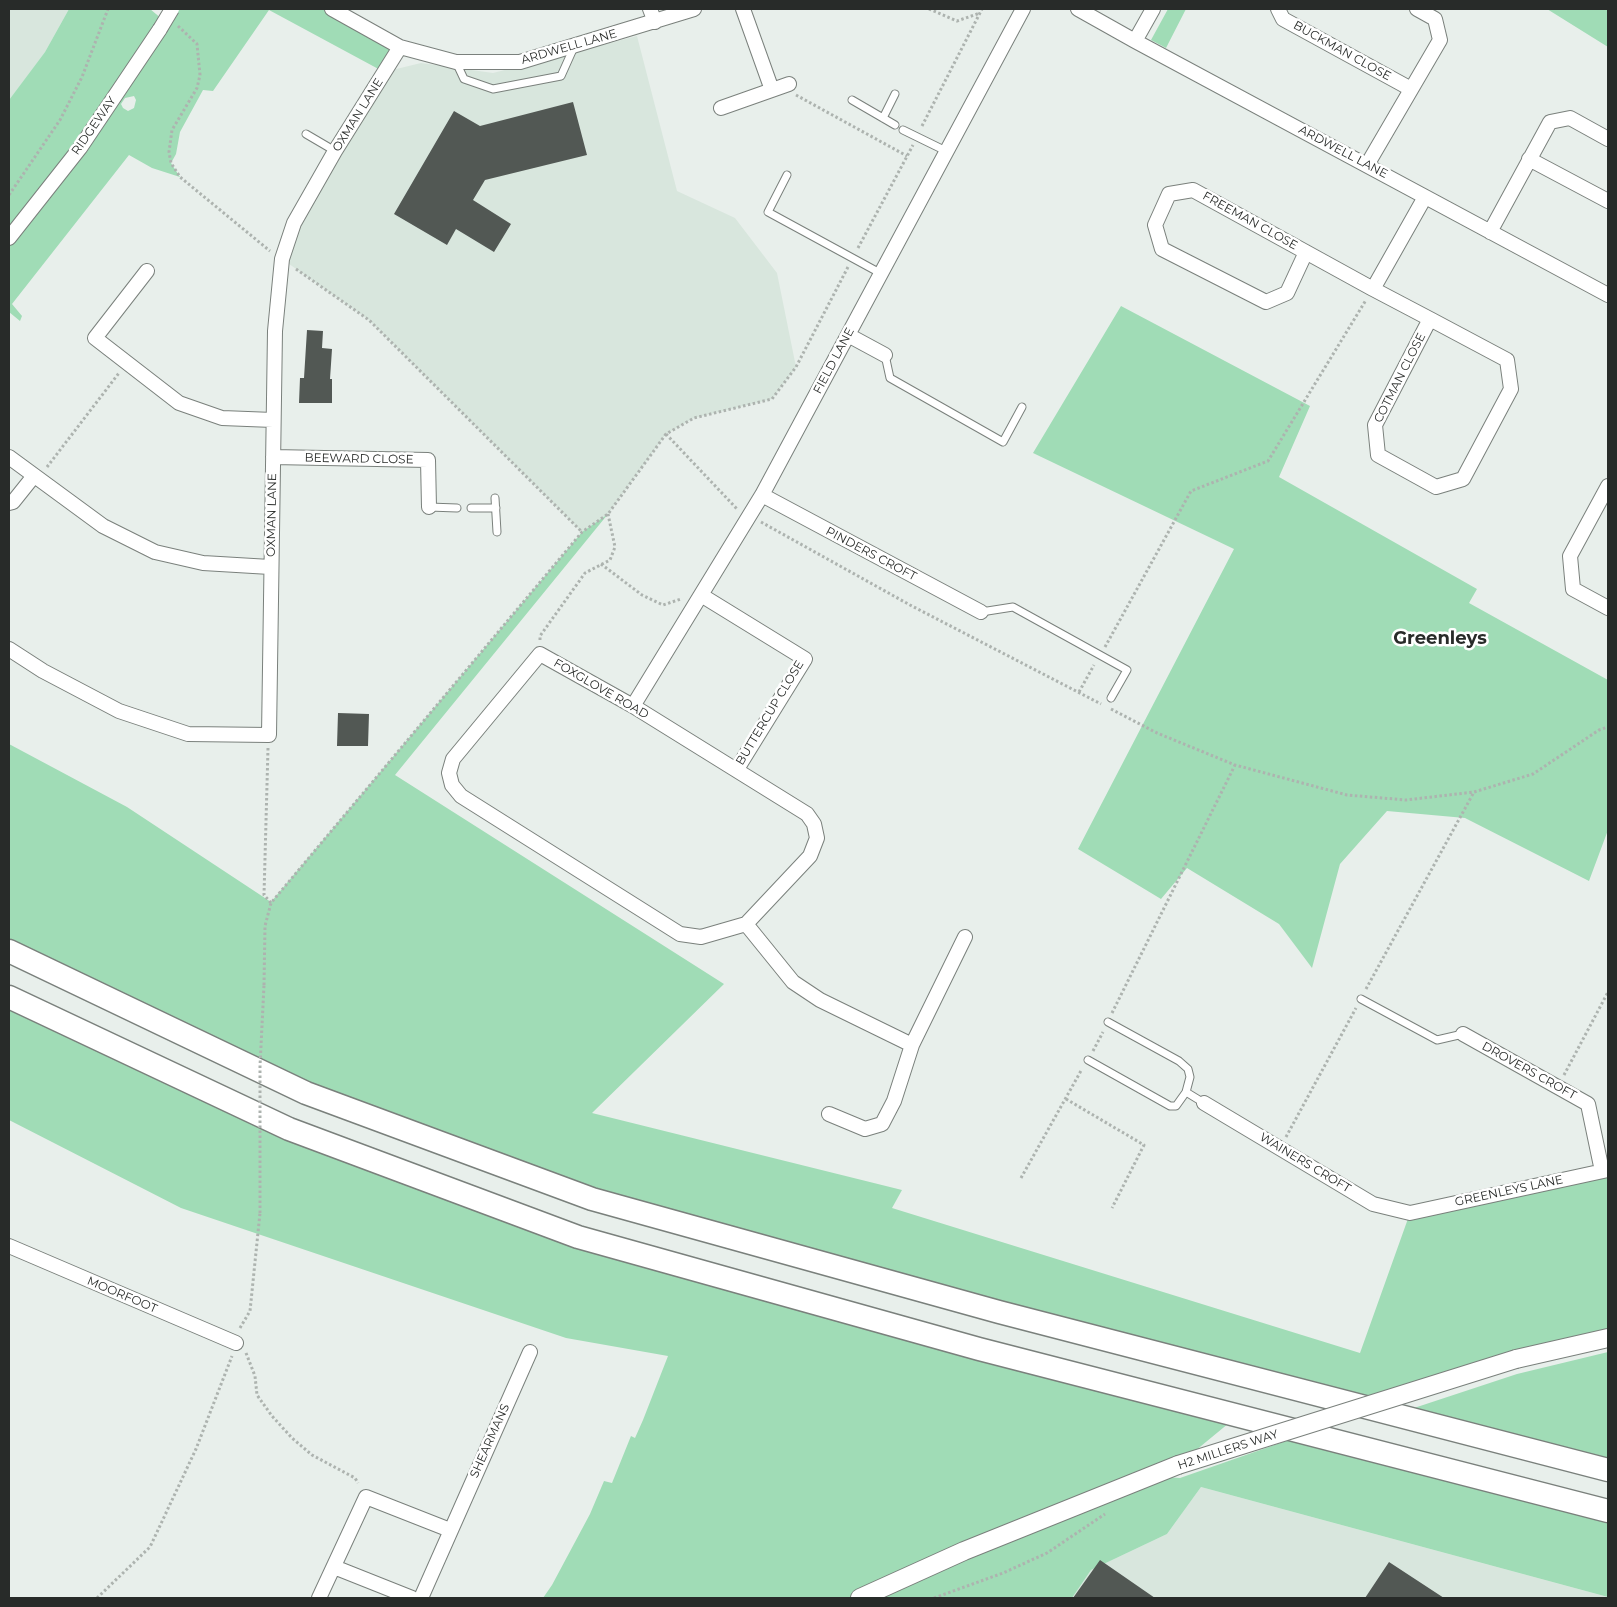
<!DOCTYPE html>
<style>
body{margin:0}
#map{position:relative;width:1617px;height:1607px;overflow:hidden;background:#e8efeb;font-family:Montserrat,sans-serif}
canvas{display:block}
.frame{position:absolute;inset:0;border:10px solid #282b29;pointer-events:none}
</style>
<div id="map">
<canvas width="1617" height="1607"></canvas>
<div class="frame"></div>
</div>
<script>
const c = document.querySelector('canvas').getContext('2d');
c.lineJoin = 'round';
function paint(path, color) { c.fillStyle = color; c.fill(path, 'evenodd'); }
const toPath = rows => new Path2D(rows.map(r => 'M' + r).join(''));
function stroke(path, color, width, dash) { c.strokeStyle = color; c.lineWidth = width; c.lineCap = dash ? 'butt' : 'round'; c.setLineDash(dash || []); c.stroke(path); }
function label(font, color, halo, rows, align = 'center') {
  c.font = font + ' Montserrat,sans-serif'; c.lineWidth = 5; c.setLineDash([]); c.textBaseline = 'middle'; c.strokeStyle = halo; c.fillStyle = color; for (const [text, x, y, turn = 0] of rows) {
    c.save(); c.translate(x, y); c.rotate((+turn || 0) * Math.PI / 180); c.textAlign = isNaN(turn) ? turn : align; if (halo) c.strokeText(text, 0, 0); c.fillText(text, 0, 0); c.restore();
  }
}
const built = toPath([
 [9,9,69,9,45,52,9,100],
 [637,36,677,191,735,218,777,273,796,367,772,399,694,418,666,434,608,514,582,532,369,320,282,259,294,223,384,72,421,63,493,73],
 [1201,1487,1608,1597,1608,1598,1072,1598,1091,1570,1167,1534]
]);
const green = toPath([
 [69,9,150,9,162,19,169,9,332,9,400,47,384,72,269,10,213,91,203,90,180,132,176,154,171,163,180,177,152,168,129,155,12,304,22,316,20,321,9,312,9,100,45,52],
 [134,96,136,100,134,108,128,111,123,108,121,104,125,98],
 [1168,9,1186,9,1166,48,1151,40],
 [1547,9,1608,9,1608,47],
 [1121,306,1310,406,1279,477,1477,589,1469,603,1608,680,1608,830,1589,881,1465,818,1387,811,1340,864,1312,968,1279,924,1187,868,1161,899,1078,849,1234,549,1033,453],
 [608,514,395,775,724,984,592,1113,902,1190,892,1208,1360,1353,1410,1213,1608,1170,1608,1336,1344,1402,592,1199,306,1093,9,951,9,744,127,807,271,902,582,532],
 [9,997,289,1129,578,1237,1229,1423,1178,1465,1151,1476,1180,1478,1306,1434,1608,1511,1608,1597,1201,1487,1167,1534,1091,1570,1072,1598,543,1598,552,1585,590,1514,604,1481,612,1483,631,1436,635,1438,643,1420,668,1356,566,1338,181,1208,9,1120],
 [1608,1352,1608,1463,1414,1408,1517,1374]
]);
const building = toPath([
 [573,102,587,155,485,180,473,200,511,224,494,252,456,229,447,245,394,214,454,111,480,126],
 [307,330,323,331,322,348,332,349,330,379,332,379,332,403,299,403,300,378,304,378],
 [338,713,369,714,368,746,337,746],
 [1100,1560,1155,1598,1073,1598],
 [1389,1562,1444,1598,1365,1598]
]);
const path = toPath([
 [929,9,957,21,980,13],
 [178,26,197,44,200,75,197,88,172,130,169,152,171,163,180,177,270,251],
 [796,95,907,156],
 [922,126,982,9],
 [9,195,60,120,82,77,108,9],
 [858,248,913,145],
 [296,269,369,320,582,532],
 [666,434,738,510],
 [47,467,119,373],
 [761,522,910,605,1101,704],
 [601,564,642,595,663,605,681,599],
 [540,640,540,636,585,573,610,560,615,547,608,514],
 [1105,647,1191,491,1268,461,1366,300],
 [1079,692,1094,665],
 [1111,709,1157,733,1235,765,1347,795,1406,800,1474,792,1533,774,1599,730,1608,727],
 [268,748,264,895,271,903],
 [264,985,265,926,271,903,582,532,608,514,666,434,694,418,772,399,796,367,848,267],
 [1366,989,1474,792],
 [1112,1013,1235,765],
 [1093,1051,1103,1032],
 [1564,1075,1608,992],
 [1066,1099,1144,1145,1112,1208],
 [1286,1137,1356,1008],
 [1021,1178,1082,1069],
 [240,1328,250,1311,260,1213],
 [246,1353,255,1376,257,1395,272,1416,292,1438,312,1455,355,1478,358,1483],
 [97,1598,150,1547,196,1449,232,1356],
 [934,1598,1003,1573,1047,1553,1105,1514]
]);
const service = toPath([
 [456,62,464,79,493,89,561,76,574,47],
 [852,100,895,125],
 [883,118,895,94],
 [903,130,946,151],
 [306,134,335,151],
 [787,175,768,212,880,273],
 [885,355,890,378,1003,442,1022,407],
 [495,498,497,532],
 [429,507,457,508],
 [471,508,496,508],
 [981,612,1013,607,1127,670,1111,698],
 [1361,999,1437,1040,1463,1034],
 [1108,1022,1179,1061,1188,1069,1190,1077,1186,1092],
 [1088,1060,1170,1106,1176,1106,1186,1092,1204,1103]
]);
const minor = toPath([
 [332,9,400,47,456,62,520,62,694,9],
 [650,9,655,22],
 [1078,9,1135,41,1608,295],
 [1278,9,1283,19,1411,89],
 [1135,41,1153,9],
 [772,90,789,84],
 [721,108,772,90,743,9],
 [1529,159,1608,201],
 [1367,165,1440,40,1435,19,1417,9],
 [1490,232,1550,122,1570,118,1608,139],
 [9,238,80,148,160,29],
 [1306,252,1287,293,1266,302,1162,249,1155,225,1169,194,1193,190,1373,289,1425,197],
 [147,271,95,338,179,403,222,418,273,420],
 [1373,289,1430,319,1375,425,1378,455,1436,487,1463,479,1511,389,1507,360,1430,319],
 [848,335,885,355],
 [9,457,103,526,155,552,203,563,270,567],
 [273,457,428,460,429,507],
 [1608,486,1570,556,1573,589,1608,608],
 [762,495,981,612],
 [9,503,13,502,33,477],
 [701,595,805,659,737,769],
 [9,649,43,671,119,711,188,734,269,735,275,331,282,259,294,223,335,151,400,47],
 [540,654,633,706,807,814,814,824,817,838,810,856,746,924,701,937,680,934,461,796,452,785,449,773,453,759,540,654],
 [633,706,762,495,1023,9],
 [746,924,793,982,820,1000,912,1045],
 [1463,1034,1588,1104,1602,1171],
 [1204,1103,1373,1204,1410,1213,1608,1170],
 [829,1114,865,1129,882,1124,894,1101,912,1045,965,937],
 [9,1246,236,1343],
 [334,1567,412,1598],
 [319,1598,366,1497,450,1530],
 [421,1598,530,1352]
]);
const tertiary = toPath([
 [1516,1359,1608,1338],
 [860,1598,964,1551,1178,1465]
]);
const trunk = toPath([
 [9,951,306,1093,592,1199,999,1312,1608,1470],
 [9,997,289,1129,578,1237,979,1349,1608,1511]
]);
const pathBridge = toPath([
 [260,1213,260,1066,264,985]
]);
const minorBridge = toPath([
 [160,29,172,9]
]);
const tertiaryBridge = toPath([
 [1178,1465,1516,1359]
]);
const streetNames = [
 ["ARDWELL LANE",569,47,-16],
 ["BUCKMAN CLOSE",1342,51,29],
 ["OXMAN LANE",358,115,-58],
 ["RIDGEWAY",94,126,-55],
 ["ARDWELL LANE",1343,152,28],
 ["FREEMAN CLOSE",1250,221,29],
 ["FIELD LANE",834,361,-62],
 ["COTMAN CLOSE",1400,378,-63],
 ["BEEWARD CLOSE",359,459,1],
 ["OXMAN LANE",272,515,-89],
 ["PINDERS CROFT",871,554,28],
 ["FOXGLOVE ROAD",601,689,30],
 ["BUTTERCUP CLOSE",770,713,-59],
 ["DROVERS CROFT",1529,1071,29],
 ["WAINERS CROFT",1305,1163,31],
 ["GREENLEYS LANE",1509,1191,-12],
 ["MOORFOOT",122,1295,23],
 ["SHEARMANS",490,1441,-66],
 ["H2 MILLERS WAY",1228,1450,-18]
];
const districtNames = [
 ["Greenleys",1440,639]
];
paint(built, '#d8e6dd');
paint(green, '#a0dcb6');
paint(building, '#525854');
stroke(service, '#7a807c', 9);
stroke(minor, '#7a807c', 16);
stroke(tertiary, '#7a807c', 20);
stroke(trunk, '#7a807c', 25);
stroke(path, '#adb3af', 3, [2.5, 2.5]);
stroke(service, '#fff', 7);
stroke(minor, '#fff', 14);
stroke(tertiary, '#fff', 18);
stroke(trunk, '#fff', 22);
stroke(minorBridge, '#7a807c', 16, []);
stroke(tertiaryBridge, '#7a807c', 20, []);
stroke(pathBridge, '#adb3af', 3, [2.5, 2.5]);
stroke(minorBridge, '#fff', 14);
stroke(tertiaryBridge, '#fff', 18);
label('12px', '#282b29', '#fff', streetNames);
label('bold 18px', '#282b29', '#fff', districtNames);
</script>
